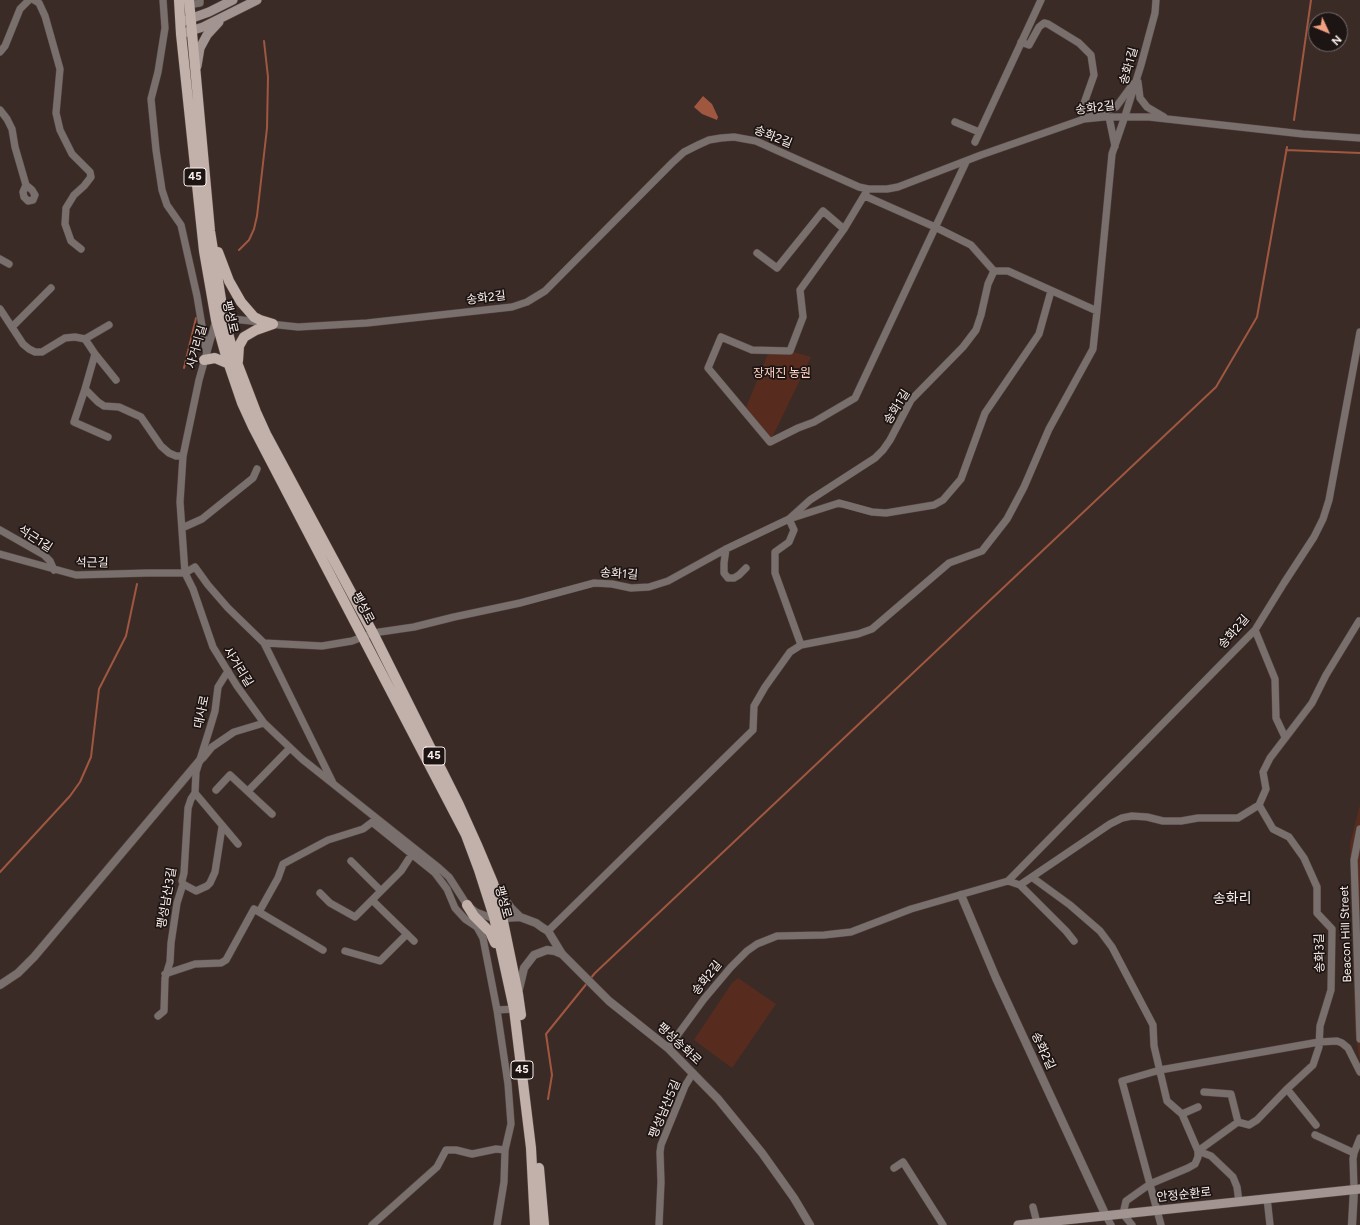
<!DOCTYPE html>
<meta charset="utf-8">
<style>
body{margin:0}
#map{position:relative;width:1360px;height:1225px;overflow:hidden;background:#3b2b26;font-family:Figtree,sans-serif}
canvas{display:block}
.north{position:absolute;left:1308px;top:12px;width:40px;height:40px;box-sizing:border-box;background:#1d1513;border:1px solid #766d6a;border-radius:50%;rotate:134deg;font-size:11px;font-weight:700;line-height:16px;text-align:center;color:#fcf1ed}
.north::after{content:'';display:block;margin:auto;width:14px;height:18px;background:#f39f84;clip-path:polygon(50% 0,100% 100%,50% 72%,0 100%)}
</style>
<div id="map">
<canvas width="1360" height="1225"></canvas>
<div class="north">N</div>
</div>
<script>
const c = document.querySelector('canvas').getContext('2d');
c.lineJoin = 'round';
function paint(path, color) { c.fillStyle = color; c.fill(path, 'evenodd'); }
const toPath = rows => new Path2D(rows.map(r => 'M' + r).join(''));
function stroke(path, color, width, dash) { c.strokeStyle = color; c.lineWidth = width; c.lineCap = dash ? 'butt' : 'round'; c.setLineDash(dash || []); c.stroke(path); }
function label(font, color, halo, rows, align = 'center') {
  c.font = font + ' Figtree,"Noto Sans KR",sans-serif'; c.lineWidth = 3.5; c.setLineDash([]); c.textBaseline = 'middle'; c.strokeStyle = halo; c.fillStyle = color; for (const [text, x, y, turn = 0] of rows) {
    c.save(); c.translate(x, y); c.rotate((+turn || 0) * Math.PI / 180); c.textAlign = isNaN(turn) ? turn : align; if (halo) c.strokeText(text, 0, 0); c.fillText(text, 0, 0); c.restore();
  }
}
const green = toPath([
 [769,351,790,351,811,357,770,442,745,410],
 [1360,805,1360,1063,1355,1028,1350,844],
 [738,978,776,1004,732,1068,694,1040,732,983]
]);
const water = toPath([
 [703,96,712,104,718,117,717,120,702,114,694,107]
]);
const stream = toPath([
 [1294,120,1311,0],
 [1286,150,1360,153],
 [239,250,249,240,254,229,257,216,267,128,268,77,264,41],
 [184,368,196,318],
 [0,872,70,796,80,782,91,757,99,689,126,636,137,584],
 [590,979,595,973,1216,387,1257,317,1287,147],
 [548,1099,552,1075,546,1034,588,982]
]);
const minor = toPath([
 [34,0,39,3,45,16,60,69,56,113,60,130,72,154,90,172,91,177,84,186,74,195,66,208,65,224,71,241,81,249],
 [163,0,165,28,158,72,151,99,156,150,162,190,167,205,181,225,197,296,206,350],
 [194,4,200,3,200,0],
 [1021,42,1029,45,1039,27,1044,23,1048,24,1079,43,1091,55,1094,75,1082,109,1084,119,1116,107,1133,84],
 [0,52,5,46,20,9,29,0],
 [1138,82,1140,98,1147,107,1164,117],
 [0,110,7,119,12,129,15,147,26,185,32,190,35,195,33,200,28,201,24,197,23,192,26,185],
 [1109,117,1115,146],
 [955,122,979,132],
 [975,142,1041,0],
 [868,189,844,229,800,290,803,317,790,351,752,350,721,337,708,368,770,442,798,428,814,422,855,398,966,162],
 [865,196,935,227,971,245,994,271],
 [757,253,777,268,823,211,844,229],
 [0,259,9,264],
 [0,309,23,344,29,349,35,352,42,352,65,338,75,337,85,339,95,354,85,389,98,402,104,406,119,407,141,417,161,446,169,453,176,456,183,456],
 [260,322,224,318,216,320,199,380,183,456,180,502,185,573,193,589,213,647,237,686,264,723,302,759,439,868,449,877,467,905,476,912,489,917,497,918],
 [270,324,298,327,367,323,512,307,527,302,545,291,672,163,684,152,698,145,709,140,721,138,734,137,756,141,859,187,868,189,887,189,898,187,981,155,1084,119,1104,117,1149,117,1303,134,1360,138],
 [12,327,51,288],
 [85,339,109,325],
 [95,354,116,380],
 [85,389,74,422,108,437],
 [182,528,202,519,253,478,257,469],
 [0,530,44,555,50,561,54,570],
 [726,549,724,563,724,573,728,578,734,578,739,575,746,568],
 [0,554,76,575,147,573,185,573,195,567,208,585,228,608,264,643,303,645,322,646,352,641,373,633,414,627,454,617,520,603,594,583,612,584,631,588,649,587,668,581,726,549,789,519,810,500,875,458,883,450,890,440,911,400,963,347,976,330,981,315,988,284,994,271,1008,271,1097,311,1112,154,1125,116,1141,65,1155,13,1156,0],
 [1255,630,1275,679,1276,718,1285,737],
 [264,643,333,783],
 [801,645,775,573,775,552,789,542,794,530,789,519,839,503,872,512,886,513,934,505,943,500,961,479,985,413,1039,334,1051,291],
 [203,758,212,747,234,732,264,723],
 [216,790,230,775,272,814],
 [248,791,290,748],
 [195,793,238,844],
 [373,823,435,873,447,889,455,908,465,919,477,927,483,938,497,1010,508,1084,511,1124,505,1150,504,1182,497,1225],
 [1360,829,1354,860,1360,1039],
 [351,861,381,891],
 [1033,878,1070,905,1100,931,1112,947,1153,1025,1154,1046,1167,1101,1182,1114,1198,1151,1211,1156,1233,1177,1237,1187,1239,1202],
 [1008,881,1020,885,1110,824,1122,818,1132,816,1147,817,1163,821,1181,821,1198,818,1238,818,1259,805,1266,789,1263,772,1270,758,1312,703,1326,675,1359,621],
 [183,884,196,891,207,886,210,883,215,872,222,827],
 [1020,885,1066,931,1074,941],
 [320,893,330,903,355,917,401,871,412,854],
 [372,900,414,941],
 [548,931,753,730,754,706,765,687,790,652,801,645,858,634,872,629,949,563,982,551,1007,519,1024,487,1049,429,1093,349,1097,311],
 [323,950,259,912,278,878,283,864,328,840,363,829,375,820],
 [345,951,380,961,407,934],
 [165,974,195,964,221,963,226,960,254,909,259,912],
 [497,1010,514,1009],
 [158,1016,164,1011,165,978,170,962,171,943,177,903,183,884,182,881,184,873,188,808,191,799,195,793,196,772,209,731,215,711,218,687,228,671],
 [668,1048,704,999,731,967,747,951,757,944,777,936,824,935,851,932,911,909,1008,881,1246,639,1255,630,1284,583,1314,537,1323,519,1329,500,1360,332],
 [1287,1089,1316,1125],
 [1204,1092,1231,1094,1238,1122],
 [1182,1114,1198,1107],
 [1315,1135,1354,1153,1353,1159,1354,1189],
 [1354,1153,1360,1138],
 [894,1168,903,1162,943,1225],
 [1267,1198,1270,1225],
 [1033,1207,1037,1223],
 [1106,1216,1111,1225],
 [372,1225,437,1167,446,1150,456,1150,472,1154,496,1149,505,1150],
 [659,1225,661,1182,660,1152,661,1145,679,1101,685,1086,693,1073],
 [1132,1225,1123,1214,1126,1201,1150,1184,1188,1168,1195,1164,1198,1157,1198,1151,1238,1122,1249,1125,1257,1120,1287,1089,1313,1065,1319,1047,1320,1026,1331,990,1332,929,1317,913,1317,887,1304,858,1289,837,1273,829,1259,805],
 [1161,1225,1122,1081,1160,1070,1319,1042,1337,1041,1342,1043,1348,1048,1360,1072]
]);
const tertiary = toPath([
 [497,888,511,908,520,917],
 [961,895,996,978,1106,1216],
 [503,918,520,917,536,923,543,928,548,931,562,954,609,1001,668,1048,718,1099,762,1153,794,1198,810,1225],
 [0,985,18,973,34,957,201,759],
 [519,989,524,968,534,955,547,950,555,951,562,954],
 [1352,1225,1354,1189]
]);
const secondary = toPath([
 [184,21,209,12,233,0],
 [181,34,203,27,257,0],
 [197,66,200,48,207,35,219,22],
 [1018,1225,1360,1189]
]);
const primary = toPath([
 [179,0,181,34,204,251,216,320,226,356,242,403,253,427,466,835,479,870,494,917,514,1009,531,1148,535,1225],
 [189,0,210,231,224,318,233,352,256,412,266,434,373,633,459,805,477,845,493,883,499,902,518,994,521,1015],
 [218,252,229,281,241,302,254,317,260,320,273,324],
 [204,360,215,358,229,364],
 [238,361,239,346,244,337,256,330,273,324],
 [467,905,474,916,490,932,495,943],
 [539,1168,544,1225]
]);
const shields = [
 [195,177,22],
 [434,756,22],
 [522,1070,22]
];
const shieldNames = [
 ["45",195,177],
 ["45",434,756],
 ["45",522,1070]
];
const streetNames = [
 ["송화1길",1129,66,-74],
 ["송화2길",1095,108,-7],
 ["송화2길",773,137,22],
 ["송화2길",486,298,-7],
 ["팽성로",230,317,77],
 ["사거리길",197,347,-74],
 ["송화1길",897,407,-58],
 ["석근1길",35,539,33],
 ["석근길",92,563,1],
 ["송화1길",619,574,4],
 ["팽성로",363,608,62],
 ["송화2길",1234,632,-49],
 ["사거리길",238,667,58],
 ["대사로",202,712,-78],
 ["팽성남산3길",167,898,-80],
 ["팽성로",503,902,75],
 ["Beacon Hill Street",1346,934,-92],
 ["송화3길",1320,953,-91],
 ["송화2길",707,978,-51],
 ["팽성송화로",679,1044,43],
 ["송화2길",1043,1051,65],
 ["팽성남산5길",665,1109,-67],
 ["안정순환로",1184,1195,-6]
];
const parkNames = [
 ["장재진 농원",782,373]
];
const quarterNames = [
 ["송화리",1232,899]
];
paint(green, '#572c1e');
paint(water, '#9f5740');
stroke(stream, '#9f5740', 2);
stroke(minor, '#564742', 8);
stroke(tertiary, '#564742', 9);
stroke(secondary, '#564742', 10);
stroke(primary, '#564742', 11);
stroke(minor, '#79706d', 7);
stroke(tertiary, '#79706d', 8);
stroke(secondary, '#a29490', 9);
stroke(primary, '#c2b0aa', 10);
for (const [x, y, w] of shields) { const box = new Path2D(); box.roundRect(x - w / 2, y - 9, w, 18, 3); c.fillStyle = '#1d1513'; c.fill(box); stroke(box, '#fcf1ed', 1); }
label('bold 11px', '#fcf1ed', null, shieldNames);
label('12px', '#fcf1ed', '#1d1513', streetNames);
label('12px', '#ffd3c5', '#1d1513', parkNames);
label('14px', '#fcf1ed', '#1d1513', quarterNames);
</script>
